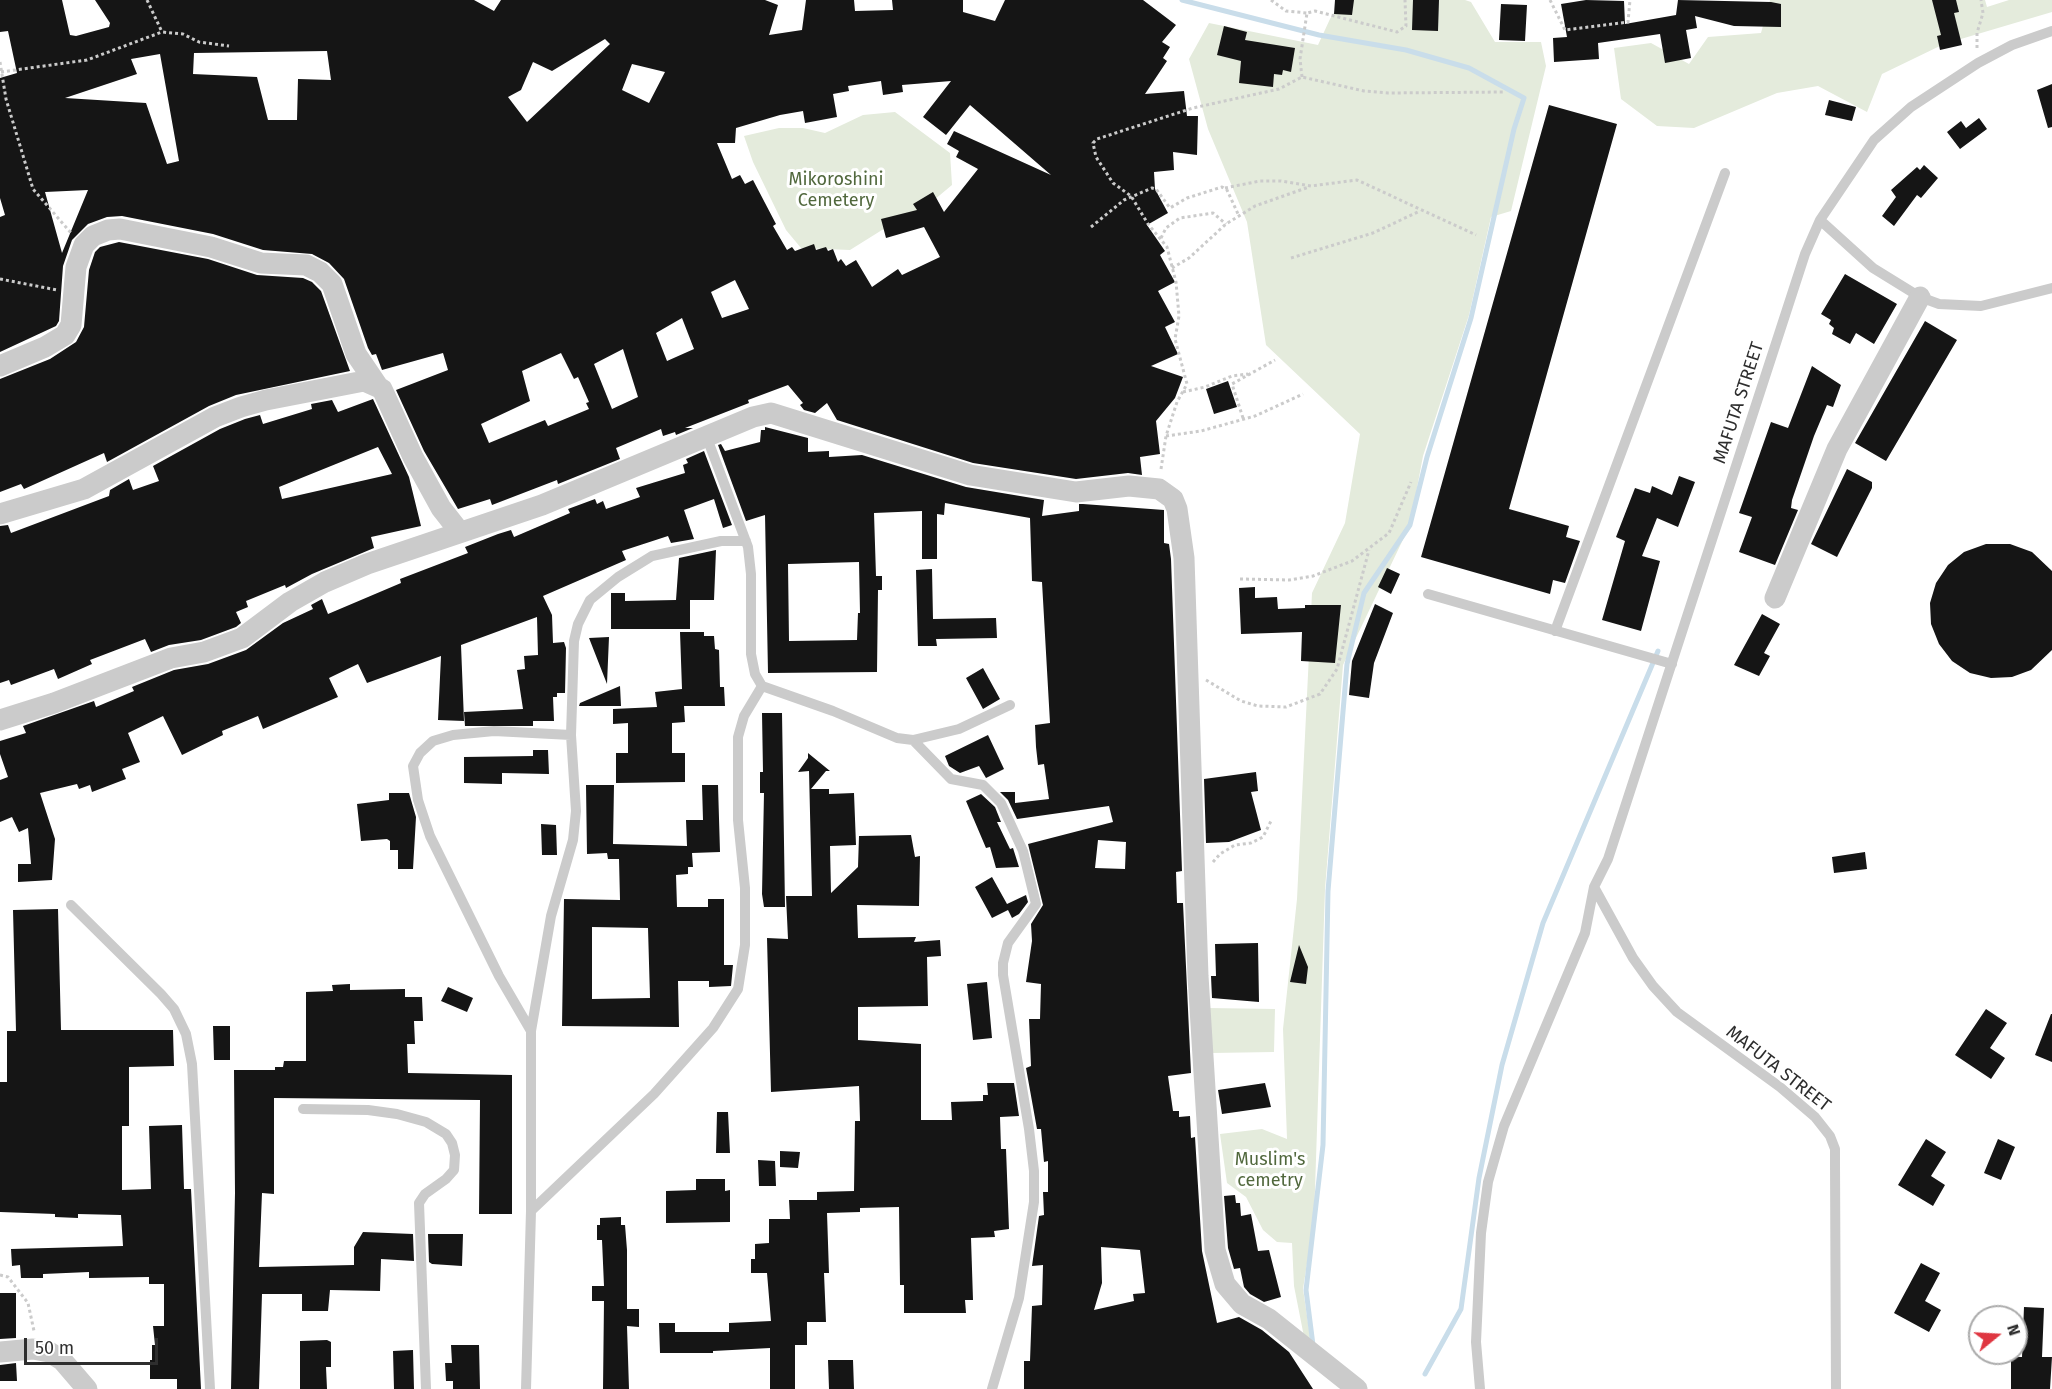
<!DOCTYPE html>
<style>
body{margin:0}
#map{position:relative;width:2052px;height:1389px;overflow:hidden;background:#fff;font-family:"Fira Sans",sans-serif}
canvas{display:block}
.north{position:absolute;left:1968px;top:1305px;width:60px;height:60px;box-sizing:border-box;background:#fff;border:2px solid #ababab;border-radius:50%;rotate:72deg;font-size:16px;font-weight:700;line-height:24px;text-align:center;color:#2e2e2e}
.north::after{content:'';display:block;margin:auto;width:21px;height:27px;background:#df3641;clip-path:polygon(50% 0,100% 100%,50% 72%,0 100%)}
.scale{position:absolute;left:24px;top:1338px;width:134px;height:27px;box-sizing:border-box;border:3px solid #2e2e2e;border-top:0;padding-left:8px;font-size:18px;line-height:21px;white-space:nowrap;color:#2e2e2e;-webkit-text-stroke:4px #fff;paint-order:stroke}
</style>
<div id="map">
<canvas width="2052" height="1389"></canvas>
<div class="north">N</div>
<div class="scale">50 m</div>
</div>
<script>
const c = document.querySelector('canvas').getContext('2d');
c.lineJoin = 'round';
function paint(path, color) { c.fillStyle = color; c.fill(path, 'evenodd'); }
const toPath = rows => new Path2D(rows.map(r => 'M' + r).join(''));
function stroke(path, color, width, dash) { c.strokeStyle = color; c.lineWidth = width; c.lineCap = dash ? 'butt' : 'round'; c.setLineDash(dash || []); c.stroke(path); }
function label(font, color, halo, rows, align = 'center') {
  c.font = font + ' "Fira Sans",sans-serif'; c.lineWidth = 6; c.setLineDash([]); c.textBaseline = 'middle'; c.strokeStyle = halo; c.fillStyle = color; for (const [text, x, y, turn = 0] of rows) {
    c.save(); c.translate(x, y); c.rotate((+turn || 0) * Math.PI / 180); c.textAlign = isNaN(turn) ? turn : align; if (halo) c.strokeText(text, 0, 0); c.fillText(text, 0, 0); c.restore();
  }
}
const green = toPath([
 [1342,0,1465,0,1471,2,1495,42,1541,42,1546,66,1511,211,1491,217,1469,315,1423,456,1410,525,1343,665,1325,889,1314,1219,1303,1289,1313,1356,1307,1352,1294,1286,1292,1243,1277,1242,1263,1230,1246,1197,1227,1183,1220,1134,1262,1129,1287,1139,1283,1029,1297,899,1312,593,1345,523,1360,434,1266,345,1247,222,1208,129,1189,59,1209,23,1318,45,1330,19],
 [1770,0,1985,0,1987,7,2009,0,2052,0,2052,12,1944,44,1882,74,1867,112,1818,86,1777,93,1694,128,1657,126,1621,99,1614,48,1651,43,1689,64,1708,37,1761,33],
 [895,112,950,153,952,185,916,215,882,230,850,250,801,248,786,230,753,162,744,136,779,128,803,128,825,133,863,115],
 [1208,1008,1275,1009,1274,1052,1212,1053]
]);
const stream = toPath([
 [1182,0,1319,35,1406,50,1469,68,1524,98,1514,129,1471,318,1427,457,1410,525,1364,593,1347,664,1328,891,1323,1145,1306,1290,1313,1345],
 [1425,1374,1461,1309,1479,1178,1502,1065,1543,923,1658,651]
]);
const building = toPath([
 [0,0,62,0,70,35,76,36,109,27,110,23,95,0,474,0,494,11,501,0,765,0,778,5,769,35,802,30,806,0,854,0,855,11,893,10,892,0,963,0,963,12,995,21,1005,0,1143,0,1176,25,1162,42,1170,47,1163,58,1167,61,1145,94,1184,91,1187,116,1198,116,1197,155,1173,152,1174,170,1154,172,1155,189,1168,213,1147,225,1165,251,1160,255,1175,282,1158,291,1175,322,1165,327,1178,354,1151,366,1183,377,1175,398,1156,421,1160,454,1140,457,1142,475,1128,473,1076,479,973,463,837,420,827,403,815,413,804,410,800,405,803,403,788,385,748,400,749,403,685,428,693,428,676,435,675,432,663,436,661,429,616,448,620,459,558,484,557,480,492,505,490,499,458,509,424,451,396,390,448,370,443,353,382,370,376,354,372,355,368,348,344,279,329,263,312,254,263,250,213,234,122,216,107,217,88,224,72,240,63,266,59,321,56,326,0,352,0,217,5,215,0,198,0,78,17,73,8,31,0,32],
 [605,39,610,44,527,122,508,97,521,90,533,62,552,71],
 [327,51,331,80,298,79,297,120,268,120,257,77,193,74,194,53],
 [160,54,179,161,167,164,146,103,65,98,137,74,131,59],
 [632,64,665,72,649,103,622,90],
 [881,81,883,95,903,92,902,85,951,81,923,117,946,135,970,105,1051,175,954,131,947,144,959,151,956,157,978,169,944,212,933,192,913,204,917,210,881,219,886,238,924,227,940,257,902,275,898,269,872,287,856,260,846,266,841,259,838,262,833,249,828,251,826,247,816,250,814,244,795,251,792,247,787,250,773,226,776,224,753,180,745,184,740,175,732,179,717,143,735,143,736,128,780,115,803,111,805,123,837,117,833,94,849,91,848,86],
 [88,190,62,253,45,192],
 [735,280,749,309,722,318,711,292],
 [682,318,694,349,667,361,656,333],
 [623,349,638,397,612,409,594,364],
 [561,353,574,379,578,377,589,402,586,403,589,409,548,426,545,420,489,443,481,424,530,401,522,371],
 [1335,0,1354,0,1352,15,1334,14],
 [1413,0,1439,0,1438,31,1412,30],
 [1586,0,1624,1,1625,24,1676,15,1678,0,1771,2,1781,4,1781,27,1734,26,1695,16,1697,28,1686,30,1691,58,1665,63,1660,34,1598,43,1599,59,1554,62,1553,38,1567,37,1561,4],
 [1932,0,1956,0,1959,12,1954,13,1962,45,1940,50,1937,36,1941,35],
 [1501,4,1527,5,1525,41,1499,40],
 [1224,26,1247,32,1245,40,1295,48,1291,72,1283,70,1282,75,1274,74,1273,87,1239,83,1241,61,1217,55],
 [2052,84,2052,127,2048,128,2037,90],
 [1829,100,1856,107,1852,121,1825,115],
 [1549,105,1617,124,1509,509,1569,526,1566,537,1580,541,1565,583,1553,580,1550,594,1421,557],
 [1979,118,1987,129,1960,149,1947,132,1961,121,1966,128],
 [1924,165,1938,178,1921,198,1917,195,1894,226,1882,216,1896,197,1891,190,1917,167,1920,170],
 [119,242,208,259,257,275,303,278,312,282,321,291,350,371,236,395,209,406,107,462,104,453,24,489,21,484,0,492,0,379,50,359,76,342,84,327,89,270,95,252,100,247],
 [1845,274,1897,304,1874,344,1856,333,1850,344,1832,334,1834,328,1829,324,1831,320,1821,314],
 [1925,321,1957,340,1886,461,1855,443],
 [1812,366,1841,385,1833,407,1827,405,1814,436,1792,500,1791,508,1798,510,1775,565,1739,552,1752,517,1739,513,1771,422,1788,428],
 [1228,381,1237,407,1214,414,1206,389],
 [373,399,409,477,421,526,371,537,374,548,312,574,286,588,285,585,246,601,248,607,236,612,241,623,236,627,201,640,169,645,151,652,145,639,90,660,92,664,58,679,54,669,11,685,9,680,0,683,0,526,8,525,11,533,109,496,110,490,129,479,133,490,159,481,153,466,220,429,245,419,260,415,263,424,312,409,311,404,332,400,338,412],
 [378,447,392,474,282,499,279,487],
 [765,427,808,438,808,452,829,451,829,457,862,455,966,487,1044,500,1042,516,1079,511,1079,504,1083,504,1164,510,1164,543,1169,544,1171,559,1182,871,1176,872,1177,903,1183,903,1191,1073,1168,1076,1173,1111,1179,1111,1179,1117,1190,1116,1191,1138,1195,1137,1202,1251,1217,1323,1239,1317,1262,1330,1289,1352,1313,1389,1024,1389,1024,1361,1030,1361,1032,1306,1042,1305,1043,1265,1032,1266,1039,1216,1044,1215,1043,1192,1048,1192,1048,1161,1044,1162,1041,1129,1037,1129,1026,1068,1031,1066,1029,1019,1040,1019,1041,984,1026,982,1032,941,1031,924,1043,905,1028,844,1113,822,1109,806,1017,819,1008,800,1000,792,1015,792,1015,803,1049,799,1044,764,1038,765,1036,747,1035,725,1050,723,1042,582,1032,581,1030,518,945,503,944,515,937,514,937,559,922,559,922,511,874,513,876,576,882,576,882,590,878,590,877,672,768,673,765,515,746,521,718,445,721,444,725,451,760,442,761,430,765,430],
 [859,562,860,613,858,613,857,640,789,641,788,564],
 [1098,840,1126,842,1125,869,1095,868],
 [1101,1247,1140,1250,1145,1293,1133,1294,1134,1301,1094,1310,1102,1283],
 [704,451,732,525,723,528,714,499,684,510,694,539,671,543,668,536,622,551,626,560,543,596,552,615,553,643,564,642,566,648,565,693,557,693,557,697,553,697,554,721,533,721,533,726,465,726,464,712,523,709,517,670,525,669,524,656,538,655,537,617,461,645,464,721,438,720,441,656,367,683,358,664,329,678,338,697,263,729,258,716,222,731,223,735,182,755,163,716,128,733,140,762,122,769,126,779,92,792,90,785,79,789,77,784,40,793,55,839,52,880,18,882,18,864,31,864,28,828,19,832,12,817,0,822,0,780,8,777,0,754,0,741,26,733,23,726,94,701,96,707,134,691,132,687,174,670,208,664,246,650,283,623,313,609,311,605,322,599,328,614,401,583,400,579,468,553,465,547,498,534,511,530,514,537,570,513,568,509,595,499,597,504,603,501,606,509,640,497,636,488,685,473,683,465,688,463,686,459],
 [1847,469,1872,482,1872,488,1837,557,1811,544],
 [1679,476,1695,482,1678,527,1657,518,1642,556,1660,561,1641,631,1602,620,1625,541,1616,537,1635,488,1650,493,1652,486,1672,495],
 [1986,544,2010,544,2032,552,2052,571,2052,650,2031,670,2012,677,1991,678,1970,673,1952,661,1939,644,1931,624,1930,603,1936,583,1948,565,1964,552],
 [716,550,714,600,690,600,690,629,611,629,611,593,625,593,625,601,676,600,679,558],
 [1387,568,1400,574,1391,594,1378,587],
 [932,569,933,619,996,618,997,638,936,639,937,646,918,646,916,570],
 [1255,587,1255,598,1277,597,1278,609,1305,608,1305,605,1341,605,1335,663,1301,661,1302,632,1241,634,1239,588],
 [1375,604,1393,613,1374,663,1369,698,1349,695,1352,661],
 [1762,614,1780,624,1764,653,1770,656,1759,676,1734,665],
 [680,632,704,632,704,636,714,636,715,649,719,650,720,687,724,687,725,706,684,706,685,722,672,723,672,753,685,753,685,782,616,783,616,753,628,753,628,723,613,724,613,709,657,707,655,692,682,689],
 [609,637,607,684,589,638],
 [983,668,1000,699,983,709,966,678],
 [620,686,621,706,579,706,580,703],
 [762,713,782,713,785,907,764,907,762,894,764,793,760,793,760,772,763,772],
 [988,735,1004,769,986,778,979,766,960,773,949,766,945,756],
 [533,750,548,750,549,774,502,773,502,784,464,783,464,757,533,756],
 [808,753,830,771,826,771,811,789,829,789,829,794,854,793,856,845,830,846,831,893,858,867,859,836,911,835,915,857,920,856,919,906,857,905,858,938,916,937,914,942,940,940,941,956,927,957,928,1006,858,1007,858,1040,921,1044,921,1120,952,1120,951,1102,983,1101,983,1095,988,1095,987,1083,1014,1083,1019,1116,1000,1117,1001,1149,1006,1149,1009,1229,994,1231,995,1237,971,1238,973,1300,965,1300,966,1313,904,1313,904,1285,900,1285,899,1207,860,1208,860,1212,827,1213,829,1273,824,1273,826,1322,807,1322,807,1345,795,1345,795,1389,770,1389,770,1348,713,1351,713,1353,660,1353,659,1323,675,1323,675,1332,729,1332,729,1323,771,1321,767,1273,751,1273,751,1259,755,1259,755,1244,769,1243,769,1219,790,1219,789,1200,817,1200,817,1192,854,1191,855,1121,860,1121,859,1086,771,1092,767,938,788,939,786,896,812,896,809,771,798,772,808,758],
 [1256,772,1258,791,1251,792,1261,830,1229,842,1206,843,1204,779],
 [586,785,614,785,613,844,687,846,686,820,703,820,702,785,718,785,720,852,692,853,693,867,688,867,688,874,676,875,677,907,708,907,708,899,724,899,724,965,733,965,731,986,709,987,709,981,678,981,679,1027,562,1026,564,899,620,900,619,859,608,859,607,853,587,854],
 [592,927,648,928,650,998,592,999],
 [389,793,409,793,416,817,413,869,398,869,398,850,390,850,390,841,387,839,361,841,357,804,389,800],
 [981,794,995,807,1001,822,997,822,1010,849,1013,848,1019,867,996,868,990,847,986,848,966,801],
 [541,824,556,825,557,855,542,855],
 [1865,852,1867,869,1834,873,1832,857],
 [992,877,1007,904,1026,895,1028,902,1019,914,1012,918,1008,910,992,918,975,887],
 [58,909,61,1030,173,1030,174,1066,129,1067,129,1126,122,1126,122,1190,151,1189,149,1126,182,1125,184,1189,191,1189,201,1389,177,1389,177,1379,150,1379,150,1360,152,1360,152,1345,155,1345,153,1326,164,1326,164,1284,149,1284,149,1277,89,1278,89,1272,43,1274,43,1278,21,1278,20,1265,12,1266,11,1249,123,1246,121,1215,78,1214,78,1218,55,1217,55,1214,0,1212,0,1082,7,1082,7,1031,16,1031,13,910],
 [1258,943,1259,1002,1212,998,1211,976,1216,976,1215,944],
 [1299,945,1308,967,1306,984,1290,982],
 [987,982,992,1038,973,1040,967,984],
 [350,984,350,990,405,989,405,997,422,997,423,1021,414,1021,415,1044,407,1044,408,1073,512,1075,512,1214,479,1214,480,1100,274,1098,274,1194,262,1193,259,1267,354,1265,354,1247,363,1232,413,1234,414,1261,381,1259,380,1291,330,1290,328,1311,302,1311,302,1294,262,1294,259,1389,231,1389,235,1193,234,1070,275,1070,275,1067,283,1067,284,1061,306,1061,306,992,333,991,332,985],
 [448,987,473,998,467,1012,441,1001],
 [1986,1009,2007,1023,1990,1048,2005,1058,1991,1079,1955,1055],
 [2051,1014,2052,1014,2052,1062,2035,1055],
 [213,1026,230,1026,230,1060,214,1060],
 [1265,1083,1271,1107,1222,1114,1218,1090],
 [717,1112,728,1112,730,1153,716,1153],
 [1926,1139,1946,1152,1931,1176,1945,1185,1933,1206,1898,1185],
 [1998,1139,2015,1147,2001,1180,1984,1173],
 [780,1151,800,1152,798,1168,780,1167],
 [758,1160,775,1161,776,1186,759,1186],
 [696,1179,725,1179,725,1191,730,1190,730,1222,666,1223,666,1191,696,1190],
 [1235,1195,1236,1203,1240,1203,1241,1216,1251,1214,1258,1251,1269,1250,1281,1297,1264,1302,1250,1294,1244,1287,1240,1268,1234,1269,1228,1248,1224,1196],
 [621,1217,621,1225,625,1225,627,1250,627,1309,639,1309,639,1327,627,1326,629,1389,603,1389,604,1301,592,1301,592,1286,604,1286,602,1240,597,1240,597,1225,600,1225,600,1218],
 [428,1234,463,1234,462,1266,432,1264,429,1262],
 [1921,1263,1940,1273,1925,1301,1941,1310,1929,1332,1894,1313],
 [0,1293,16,1293,16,1338,0,1339],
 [2024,1307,2044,1308,2042,1357,2052,1357,2050,1389,2011,1389,2011,1357,2022,1357],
 [327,1340,331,1342,331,1367,326,1367,327,1389,300,1389,300,1341],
 [451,1345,479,1345,480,1389,453,1389,453,1381,446,1381,445,1363,452,1363],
 [413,1350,414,1389,394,1389,393,1351],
 [828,1360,853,1360,854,1389,829,1389],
 [16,1363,17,1381,0,1381,0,1365]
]);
const path = toPath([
 [147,0,162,32],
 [1271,0,1286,11,1307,13],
 [1550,0,1565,30,1628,22,1630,0],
 [1977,48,1977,33,1983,13,1981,0],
 [0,62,6,99,33,189,71,233],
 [1,72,87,60,162,32,183,34,199,42,229,46],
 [1302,77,1300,59,1307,13,1315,11,1397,32,1406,26,1405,0],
 [1225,188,1260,181,1281,181,1311,186,1357,180,1476,235],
 [1091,227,1124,200,1152,188,1156,189,1170,208,1187,198,1222,187,1227,190,1239,216],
 [1161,238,1166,228,1180,218,1213,213,1226,224],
 [1291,258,1373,233,1420,211],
 [1172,268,1189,258,1226,224,1255,206,1309,187],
 [0,279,57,290],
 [1183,392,1205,387,1232,376,1248,374],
 [1243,418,1232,384,1275,360],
 [1166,436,1201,431,1255,416,1303,394],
 [1161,469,1166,436,1177,402,1187,384,1175,339,1179,316,1176,282,1167,247,1148,224,1131,196,1113,183,1096,157,1093,143,1097,139,1193,108,1279,89,1302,77,1364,91,1388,93,1505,92],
 [1240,579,1289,580,1313,576,1352,561,1389,533,1411,482],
 [1206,680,1241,701,1258,706,1286,707,1320,694,1337,669,1369,550],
 [1213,862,1220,854,1235,845,1251,843,1263,837,1271,821],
 [0,1275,8,1277,28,1303,34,1331]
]);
const service = toPath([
 [1820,220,1873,268,1920,297,1939,304,1981,306,2052,288],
 [707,438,748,547,751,574,751,654,755,674,762,686,833,711,897,738,913,740,959,729,1010,705],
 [1428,594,1672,664],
 [1555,631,1725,173],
 [913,740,951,779,983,785,1001,803,1023,851,1036,904,1008,943,1003,963,1003,975,1029,1129,1034,1171,1034,1202,1019,1298,992,1389],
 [1594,887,1633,958,1653,986,1677,1012,1780,1087,1815,1117,1830,1136,1835,1149,1835,1163,1836,1389],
 [71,905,161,994,174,1009,186,1034,192,1064,210,1389],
 [531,1031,499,976,430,836,418,800,413,766,420,753,433,741,453,735,494,731,571,735],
 [303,1109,368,1110,397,1114,426,1122,446,1134,452,1143,455,1155,454,1170,446,1179,425,1194,419,1203,426,1389],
 [531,1211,654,1094,713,1028,738,989,745,945,745,888,738,820,738,737,744,716,762,686],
 [526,1389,531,1211,531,1031,551,916,573,840,576,811,571,735,574,641,578,624,590,600,618,577,652,556,721,541,746,541],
 [1480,1389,1476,1342,1481,1233,1488,1182,1504,1126,1585,933,1594,887,1608,859,1805,254,1820,220,1874,140,1911,107,1978,63,2012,45,2052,31]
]);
const minor = toPath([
 [0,366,45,347,65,335,71,325,76,267,84,245,93,236,108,230,120,229,211,247,261,263,306,265,320,272,332,284,356,354,377,385],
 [0,514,84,489,215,417,241,407,266,400,364,381,382,389,413,457,441,508,459,531],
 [1775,598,1837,449,1920,297],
 [0,720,54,703,171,658,204,652,242,638,290,602,325,582,367,564,542,505,753,417,771,413,970,475,1076,492,1129,486,1159,489,1173,499,1177,509,1184,558,1198,976,1215,1250,1225,1284,1242,1304,1269,1319,1357,1389],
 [0,1352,33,1349,49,1352,62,1360,87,1389]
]);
const parkNames = [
 ["Mikoroshini",836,180],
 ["Cemetery",836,201],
 ["Muslim's",1270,1160],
 ["cemetry",1270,1181]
];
const streetNames = [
 ["MAFUTA STREET",1739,403,-72],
 ["MAFUTA STREET",1778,1069,38]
];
paint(green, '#e4ebdc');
stroke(stream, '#c9ddea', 5);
paint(building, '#151515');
stroke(path, '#cbcbcb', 3, [3, 3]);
stroke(service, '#cbcbcb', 10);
stroke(minor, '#cbcbcb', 21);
label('18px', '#51683d', '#fff', parkNames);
label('18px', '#2e2e2e', '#fff', streetNames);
</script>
